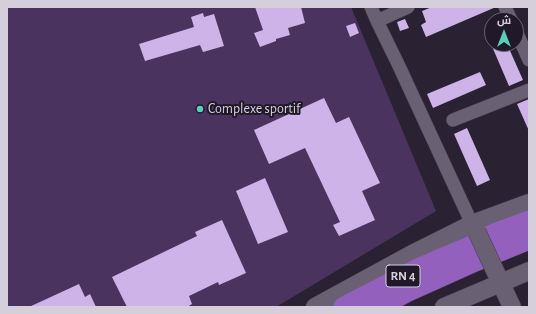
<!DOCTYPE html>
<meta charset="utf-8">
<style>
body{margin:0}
#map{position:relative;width:536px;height:314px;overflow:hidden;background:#2a2133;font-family:"Alegreya Sans",Cairo,sans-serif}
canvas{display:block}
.frame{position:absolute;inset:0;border:8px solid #d5cfdb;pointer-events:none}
.north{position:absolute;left:484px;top:12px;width:40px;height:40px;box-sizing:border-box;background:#211829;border:1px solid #696170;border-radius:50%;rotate:0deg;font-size:11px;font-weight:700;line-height:16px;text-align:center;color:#d5cfdb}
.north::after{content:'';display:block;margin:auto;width:14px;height:18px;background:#5bcebc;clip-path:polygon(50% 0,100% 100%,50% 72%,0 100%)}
</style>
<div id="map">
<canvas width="536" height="314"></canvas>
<div class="frame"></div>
<div class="north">ش</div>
</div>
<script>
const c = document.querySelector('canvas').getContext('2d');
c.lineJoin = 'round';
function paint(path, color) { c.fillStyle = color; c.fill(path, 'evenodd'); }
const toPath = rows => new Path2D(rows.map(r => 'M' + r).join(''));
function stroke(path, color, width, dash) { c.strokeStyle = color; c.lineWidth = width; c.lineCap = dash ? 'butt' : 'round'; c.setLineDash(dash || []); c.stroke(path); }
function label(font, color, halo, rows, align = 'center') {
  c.font = font + ' "Alegreya Sans",sans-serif'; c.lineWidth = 4; c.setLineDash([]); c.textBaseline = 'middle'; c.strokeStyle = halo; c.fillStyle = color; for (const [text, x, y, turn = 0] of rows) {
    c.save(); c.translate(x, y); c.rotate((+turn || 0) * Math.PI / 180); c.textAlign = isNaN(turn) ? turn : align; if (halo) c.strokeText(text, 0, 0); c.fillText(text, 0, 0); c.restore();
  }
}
const green = toPath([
 [7,7,351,7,436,211,276,307,7,307]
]);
const building = toPath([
 [255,7,301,7,305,23,288,28,290,35,276,39,276,41,260,47,254,33,263,30],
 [432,7,496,7,426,37,421,25,426,22,422,11],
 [203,13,204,17,214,14,224,46,203,52,200,45,145,61,139,44,194,27,191,17],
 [405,19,409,28,400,31,397,22],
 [355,23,359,33,350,37,346,26],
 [491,44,507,44,523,80,509,86],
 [480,72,486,85,433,108,427,94],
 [324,98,336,123,349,117,380,183,362,191,375,220,339,236,333,225,340,222,305,148,269,164,254,130],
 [529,99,529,131,517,104],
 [467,128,490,180,477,186,454,134],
 [265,178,288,232,258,244,236,191],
 [222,220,246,273,219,285,218,282,189,296,192,304,187,307,127,307,112,277,197,236,195,232],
 [79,284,85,297,90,294,96,307,29,307]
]);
const minor = toPath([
 [371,7,377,21,399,66,472,224],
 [505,7,511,20],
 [377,21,408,7],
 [516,31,529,60],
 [453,120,529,90]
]);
const secondary = toPath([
 [497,275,512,307],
 [315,307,414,253,472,224,529,203],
 [444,307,529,271]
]);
const trunk = toPath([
 [344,307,418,269,465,249,494,234,529,221],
 [378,307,406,292,475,261,529,239]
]);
const secondaryBridge = toPath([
 [477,232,497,275]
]);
const markers = [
 [200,109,4,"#5bcebc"]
];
const shields = [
 [403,276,34]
];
const shieldNames = [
 ["RN 4",403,276]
];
const poiNames = [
 ["Complexe sportif",208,109]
];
paint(green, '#4b335f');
paint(building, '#ceb3e9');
stroke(minor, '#453d4c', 14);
stroke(secondary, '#453d4c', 19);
stroke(trunk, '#453d4c', 22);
stroke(minor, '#6a6074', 13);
stroke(secondary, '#6a6074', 18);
stroke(trunk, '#9460bd', 21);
stroke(secondaryBridge, '#453d4c', 19, []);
stroke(secondaryBridge, '#6a6074', 18);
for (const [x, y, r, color] of markers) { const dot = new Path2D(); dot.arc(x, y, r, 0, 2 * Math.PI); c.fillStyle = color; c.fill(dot); stroke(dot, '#211829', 1.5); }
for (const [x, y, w] of shields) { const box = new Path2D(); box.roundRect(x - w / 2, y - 11, w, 22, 3); c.fillStyle = '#211829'; c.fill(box); stroke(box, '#d5cfdb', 1); }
label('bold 13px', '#d5cfdb', null, shieldNames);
label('14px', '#d5cfdb', '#211829', poiNames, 'left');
</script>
